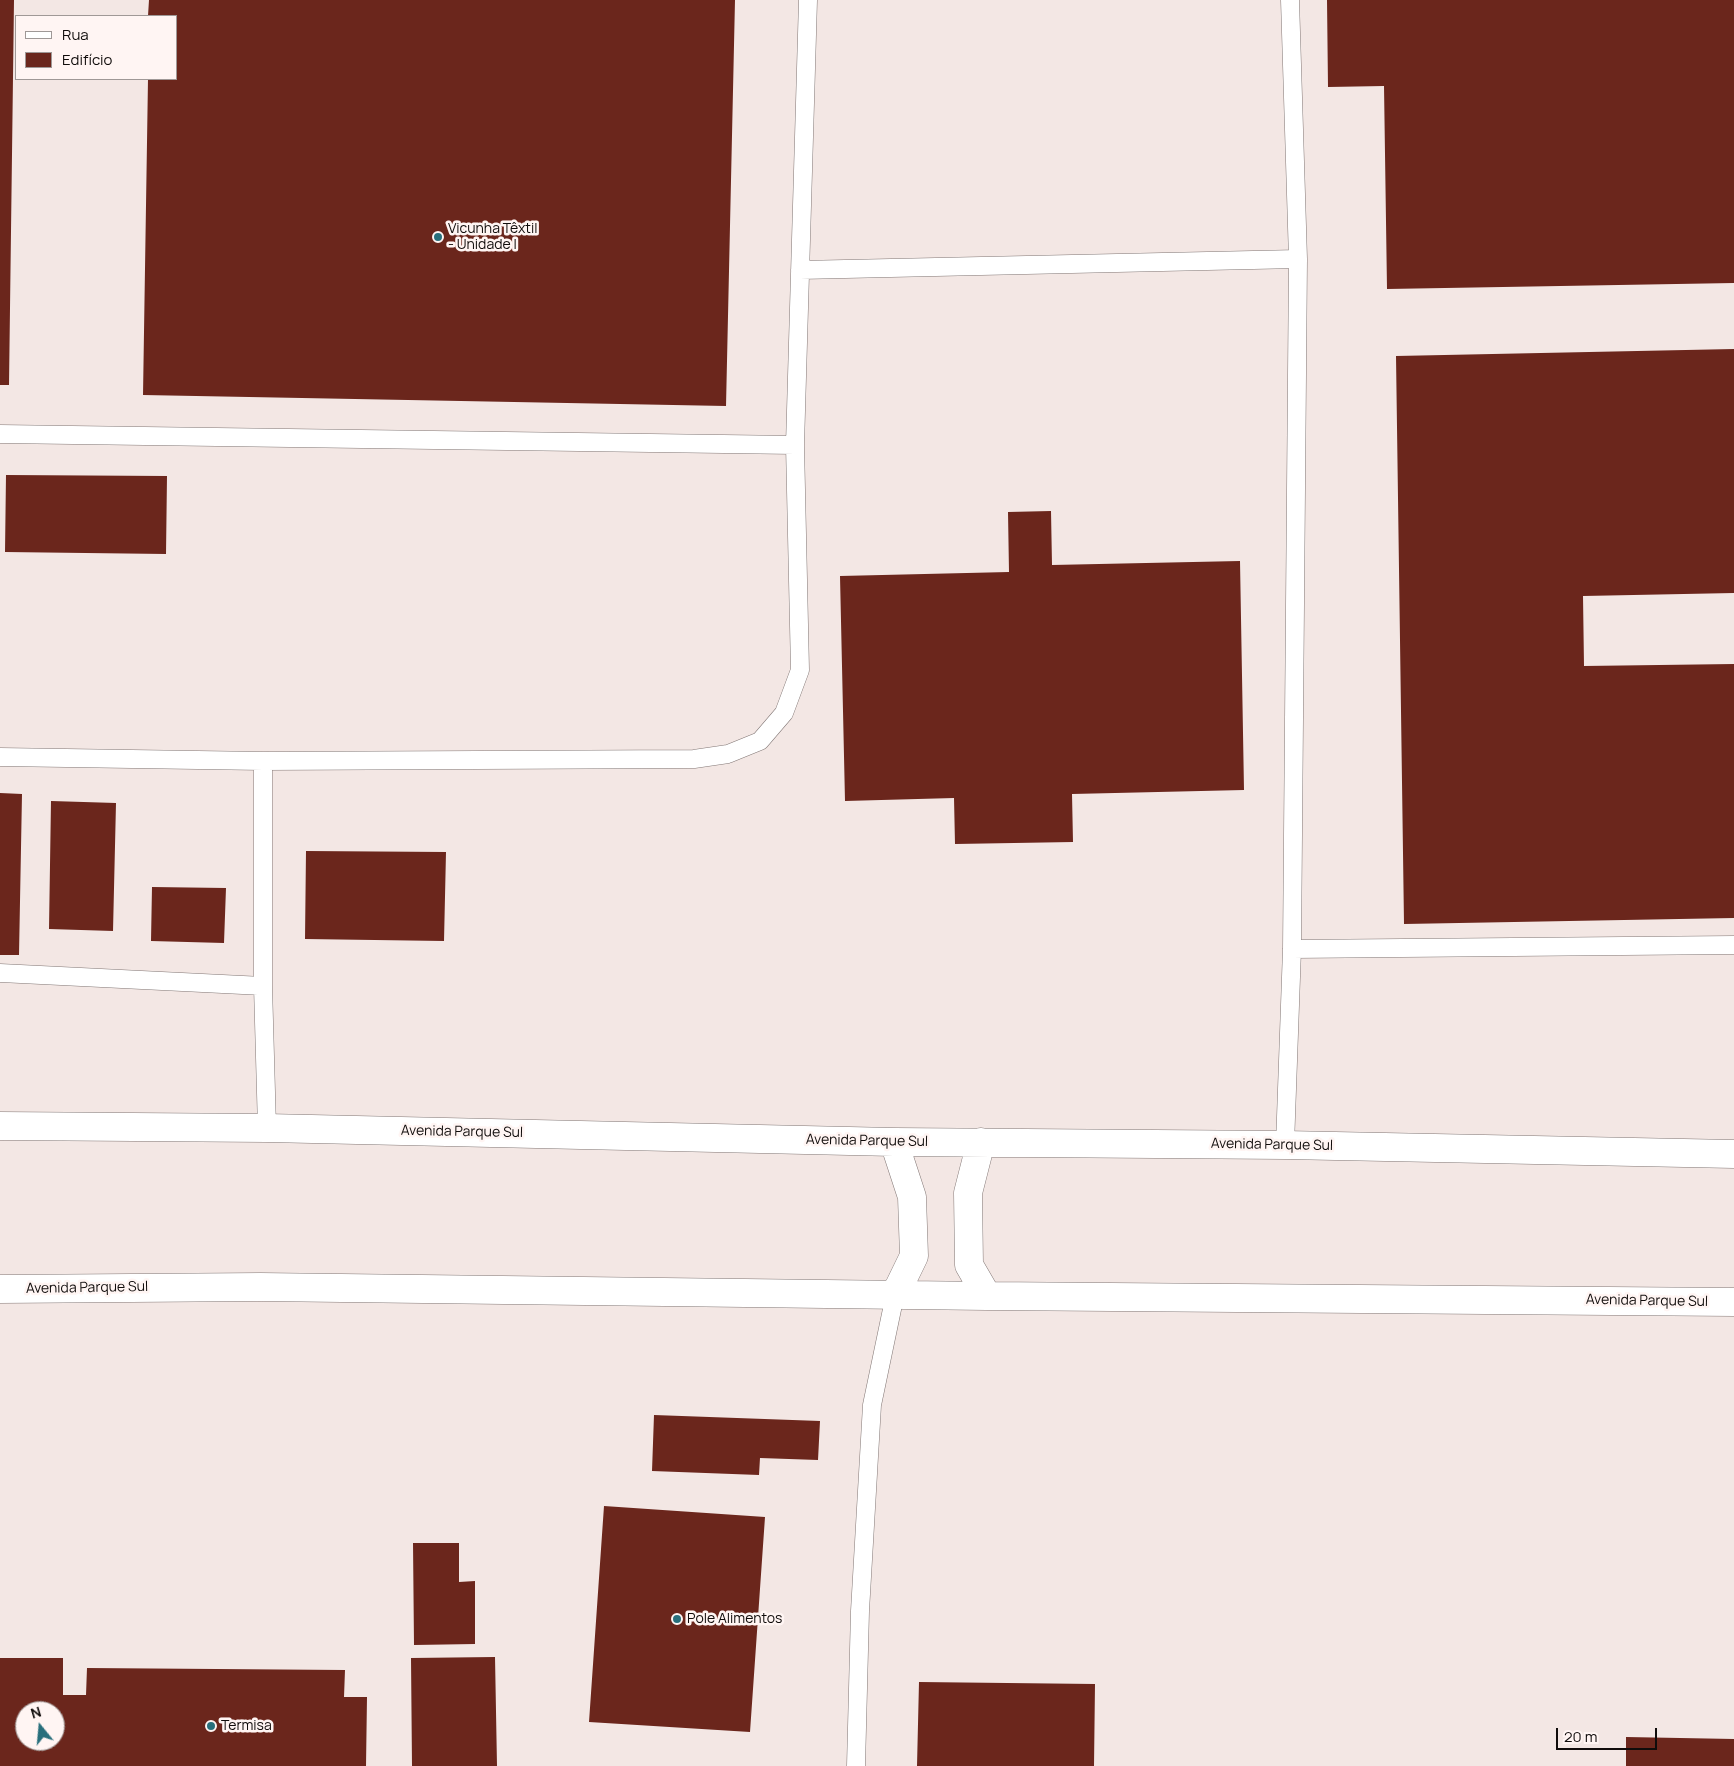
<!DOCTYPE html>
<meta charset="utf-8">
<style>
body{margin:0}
#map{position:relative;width:1734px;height:1766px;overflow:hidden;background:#f3e7e4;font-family:Manrope,sans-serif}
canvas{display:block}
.legend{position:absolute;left:15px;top:15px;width:162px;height:65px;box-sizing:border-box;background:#fff5f3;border:1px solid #9f9896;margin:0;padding:6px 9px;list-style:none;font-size:15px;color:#100c0b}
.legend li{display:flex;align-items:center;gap:10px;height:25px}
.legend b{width:25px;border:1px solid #9f9896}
.north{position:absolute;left:15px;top:1701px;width:50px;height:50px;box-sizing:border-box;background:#fff5f3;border:1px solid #9f9896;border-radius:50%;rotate:343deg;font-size:14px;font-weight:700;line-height:20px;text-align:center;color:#100c0b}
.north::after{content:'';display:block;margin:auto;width:18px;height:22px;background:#286f7c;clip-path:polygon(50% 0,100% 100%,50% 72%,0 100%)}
.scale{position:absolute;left:1556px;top:1728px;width:101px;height:22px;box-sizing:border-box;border:2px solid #100c0b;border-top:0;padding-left:6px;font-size:15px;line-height:18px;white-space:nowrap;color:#100c0b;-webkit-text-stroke:4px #fff5f3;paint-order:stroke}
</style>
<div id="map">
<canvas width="1734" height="1766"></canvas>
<ul class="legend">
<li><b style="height:6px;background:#fff"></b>Rua</li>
<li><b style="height:14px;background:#6b261c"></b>Edifício</li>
</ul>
<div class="north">N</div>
<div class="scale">20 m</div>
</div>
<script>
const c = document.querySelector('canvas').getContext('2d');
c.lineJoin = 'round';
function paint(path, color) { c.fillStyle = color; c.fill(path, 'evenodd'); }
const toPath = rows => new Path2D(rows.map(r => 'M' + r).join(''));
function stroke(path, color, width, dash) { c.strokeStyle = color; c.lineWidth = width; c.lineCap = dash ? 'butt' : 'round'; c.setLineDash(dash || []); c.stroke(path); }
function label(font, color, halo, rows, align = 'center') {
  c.font = font + ' Manrope,sans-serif'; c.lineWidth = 5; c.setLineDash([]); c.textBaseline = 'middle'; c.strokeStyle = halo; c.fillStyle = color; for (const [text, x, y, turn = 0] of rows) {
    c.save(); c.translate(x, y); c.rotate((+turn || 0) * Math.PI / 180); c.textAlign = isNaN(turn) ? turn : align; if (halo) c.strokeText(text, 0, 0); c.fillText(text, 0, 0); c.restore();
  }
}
const building = toPath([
 [0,0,14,0,9,385,0,385],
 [149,0,735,0,726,406,143,395,148,79,176,79,176,16,148,16],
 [1327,0,1734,0,1734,283,1387,289,1384,86,1328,87],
 [1734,349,1734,593,1583,596,1584,666,1734,664,1734,918,1404,924,1396,356],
 [6,475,167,476,166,554,5,552],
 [1051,511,1052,565,1240,561,1244,790,1072,794,1073,842,955,844,954,798,845,801,840,576,1009,572,1008,512],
 [0,793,22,794,19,955,0,955],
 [51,801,116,803,113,931,49,929],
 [306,851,446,852,444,941,305,939],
 [152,887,226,888,224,943,151,941],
 [654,1415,820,1421,818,1460,760,1458,759,1475,652,1471],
 [604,1506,765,1517,750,1732,589,1722],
 [413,1543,459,1543,459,1582,475,1581,475,1644,414,1645],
 [495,1657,497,1766,412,1766,411,1658],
 [0,1658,63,1658,63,1695,86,1695,87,1668,345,1670,344,1697,367,1697,366,1766,0,1766],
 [25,1711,55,1711,55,1741,25,1741],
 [919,1682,1095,1684,1094,1766,917,1766],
 [1626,1737,1734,1739,1734,1766,1626,1766]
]);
const service = toPath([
 [800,270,1298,259],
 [0,434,795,445],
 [0,757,263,761,694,759,728,754,760,741,784,713,800,670,795,445,808,0],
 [263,761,263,986,267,1128],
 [1292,949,1734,945],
 [0,973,263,986],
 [1285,1145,1292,949,1298,259,1290,0],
 [856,1766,860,1611,872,1405,895,1295]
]);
const tertiary = toPath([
 [0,1126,267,1128,894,1142,1285,1145,1734,1154],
 [894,1142,912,1197,914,1256,895,1295],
 [981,1142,968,1193,969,1265,987,1296],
 [0,1289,261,1287,987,1296,1734,1302]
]);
const markers = [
 [438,237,5,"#286f7c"],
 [677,1619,5,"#286f7c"],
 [211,1726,5,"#286f7c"]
];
const poiNames = [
 ["Vicunha Têxtil",448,229],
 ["- Unidade I",448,245],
 ["Pole Alimentos",687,1619],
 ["Termisa",221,1726]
];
const streetNames = [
 ["Avenida Parque Sul",462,1132,1],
 ["Avenida Parque Sul",867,1141,1],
 ["Avenida Parque Sul",1272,1145,1],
 ["Avenida Parque Sul",87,1288,-1],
 ["Avenida Parque Sul",1647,1301,1]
];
paint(building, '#6b261c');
stroke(service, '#827775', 19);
stroke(tertiary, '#827775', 29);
stroke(service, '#fff', 18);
stroke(tertiary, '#fff', 28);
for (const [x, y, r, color] of markers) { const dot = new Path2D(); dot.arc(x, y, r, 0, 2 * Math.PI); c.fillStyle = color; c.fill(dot); stroke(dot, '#fff5f3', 2); }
label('14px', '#100c0b', '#fff5f3', poiNames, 'left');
label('14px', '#100c0b', '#fff5f3', streetNames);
</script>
